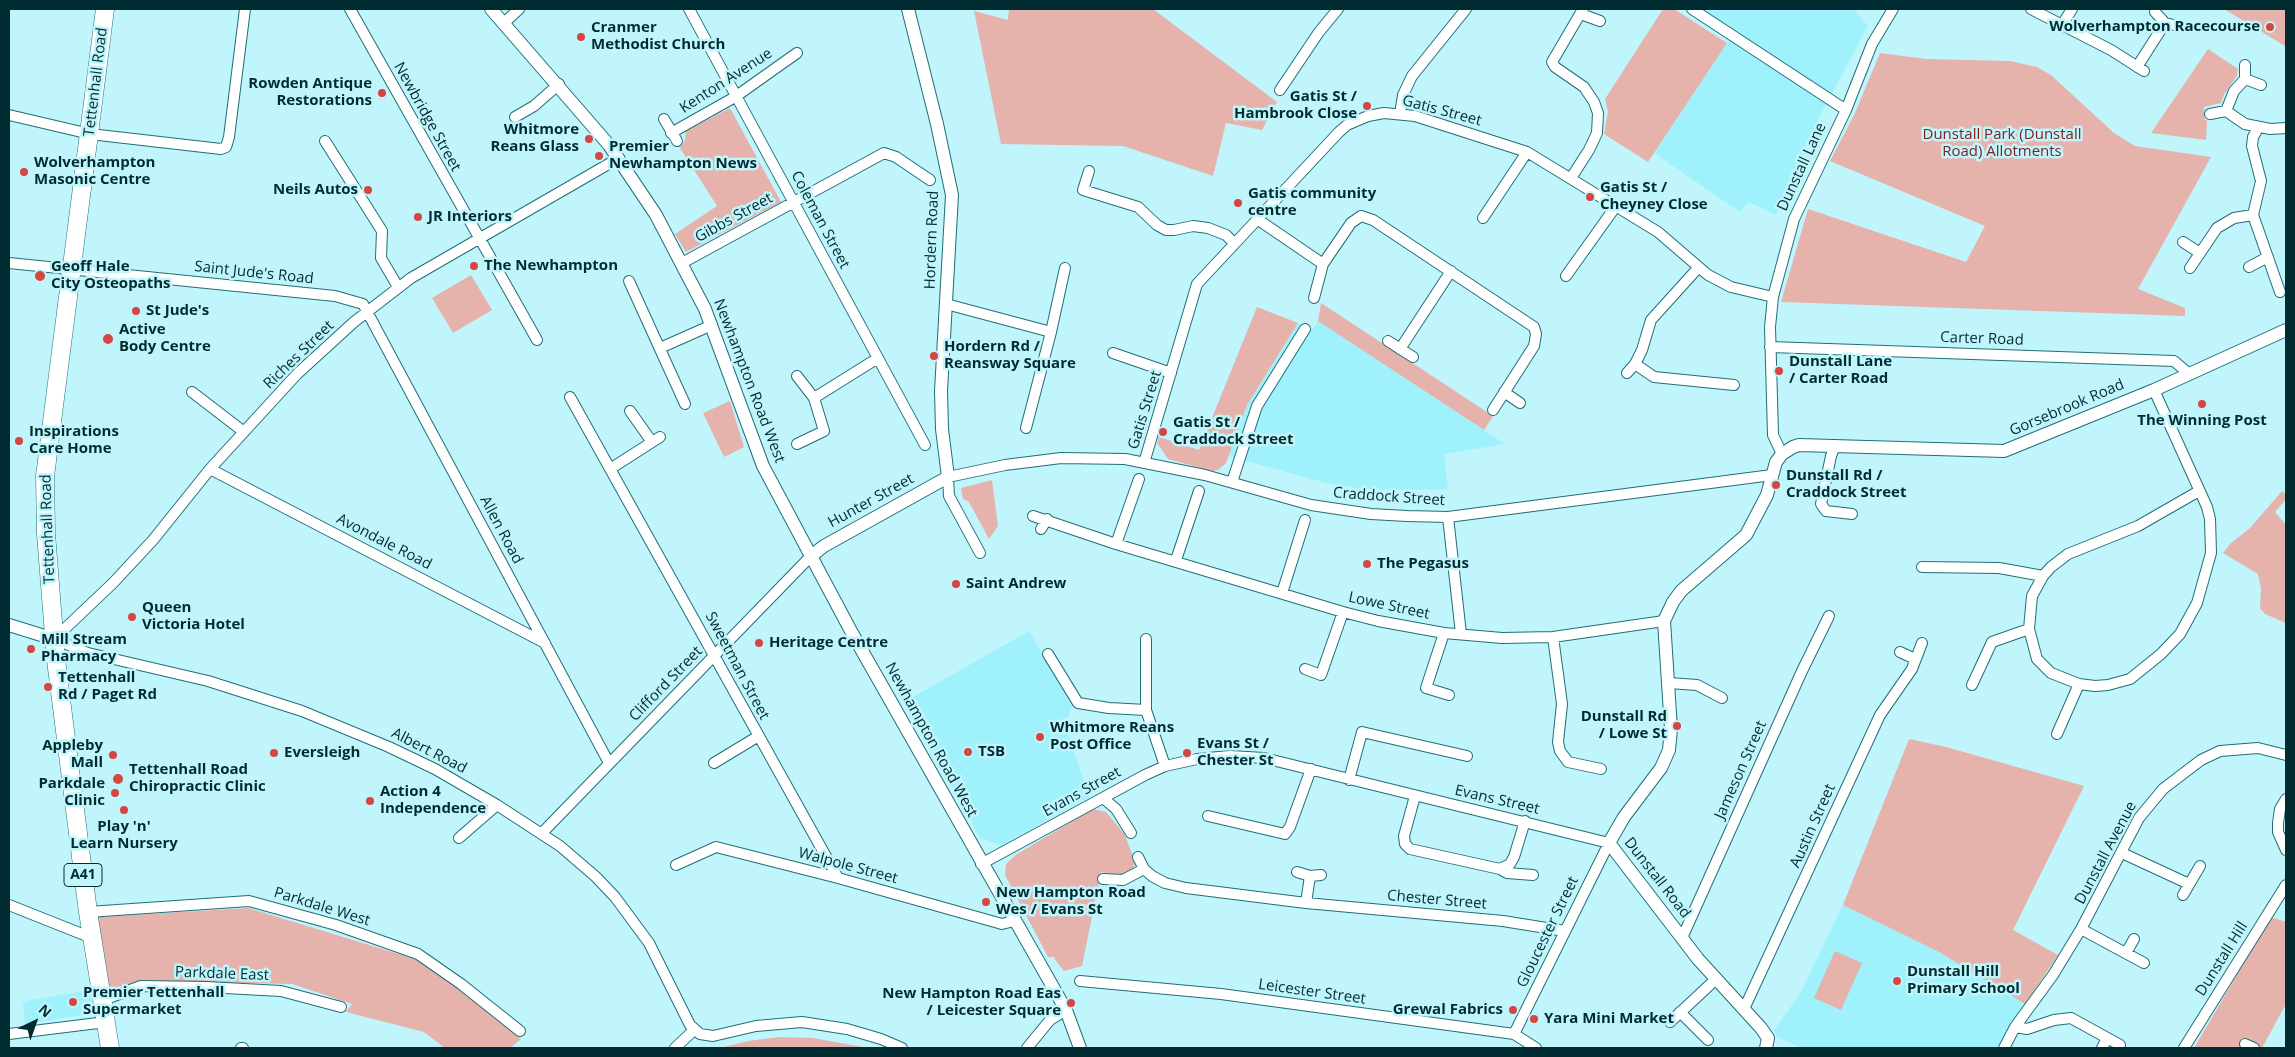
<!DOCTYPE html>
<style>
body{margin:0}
#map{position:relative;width:2295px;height:1057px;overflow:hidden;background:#c0f5fc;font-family:"Open Sans",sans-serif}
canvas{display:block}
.frame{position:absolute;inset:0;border:10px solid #002c31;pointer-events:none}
.north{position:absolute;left:10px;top:997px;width:50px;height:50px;-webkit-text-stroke:4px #c0f5fc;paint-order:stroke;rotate:42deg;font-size:14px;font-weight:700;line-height:20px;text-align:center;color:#002c31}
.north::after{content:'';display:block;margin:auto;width:18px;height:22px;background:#002c31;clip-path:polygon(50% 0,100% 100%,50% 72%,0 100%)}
</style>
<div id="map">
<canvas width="2295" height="1057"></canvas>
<div class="frame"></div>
<div class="north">N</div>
</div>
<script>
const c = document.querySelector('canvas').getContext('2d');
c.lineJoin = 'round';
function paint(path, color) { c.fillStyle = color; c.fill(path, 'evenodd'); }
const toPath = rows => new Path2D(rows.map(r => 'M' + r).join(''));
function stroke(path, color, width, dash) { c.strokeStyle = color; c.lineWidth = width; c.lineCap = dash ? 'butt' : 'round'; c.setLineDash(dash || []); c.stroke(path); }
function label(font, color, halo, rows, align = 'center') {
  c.font = font + ' "Open Sans",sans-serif'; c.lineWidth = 5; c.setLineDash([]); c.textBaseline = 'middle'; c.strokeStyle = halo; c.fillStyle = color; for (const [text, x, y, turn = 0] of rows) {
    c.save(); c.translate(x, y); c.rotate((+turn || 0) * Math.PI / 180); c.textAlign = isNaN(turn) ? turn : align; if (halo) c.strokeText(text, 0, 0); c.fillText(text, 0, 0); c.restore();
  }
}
const built = toPath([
 [1703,9,1853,9,1868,26,1822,112,1776,215,1749,202,1740,212,1654,153,1735,31],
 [1318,321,1505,444,1444,454,1448,489,1435,490,1365,489,1330,484,1228,456,1247,405,1298,323,1313,329],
 [1029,631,1072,705,1066,727,1089,797,1001,845,980,838,906,701],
 [1843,905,1939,952,2025,1004,2000,1048,1802,1048,1777,1037,1774,1030,1800,994],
 [90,990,93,1009,89,1014,25,1024,23,1003,26,1001]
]);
const green = toPath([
 [1009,9,1153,9,1277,102,1262,130,1226,123,1213,176,1123,146,1001,144,974,11,1008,20],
 [1663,9,1674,9,1727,43,1648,162,1604,134,1608,112,1605,99],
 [2224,9,2286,9,2286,46,2285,46],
 [2208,49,2238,69,2237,76,2224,94,2221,103,2204,107,2205,120,2207,120,2206,140,2151,133],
 [1880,53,1926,59,2010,61,2037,67,2051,75,2114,133,2135,146,2211,157,2138,289,2185,308,2185,316,1781,302,1808,209,1966,262,1985,226,1830,161,1855,113],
 [730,108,781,202,686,252,675,234,717,206,680,148,685,140,686,131],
 [471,275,492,310,453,333,432,298],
 [1321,303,1493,416,1484,430,1318,321],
 [1257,307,1298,323,1247,405,1226,463,1218,470,1212,471,1168,459,1157,443,1159,437,1199,450],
 [730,401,744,447,724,457,703,413],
 [992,480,998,526,989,539,969,502,963,499,961,488],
 [2282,491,2286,495,2286,499,2275,512,2286,525,2286,623,2265,614,2260,608,2261,588,2258,574,2223,553,2231,543,2250,528],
 [1909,739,1946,747,2084,786,2013,930,2058,955,2025,1004,1939,952,1843,905],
 [1093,809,1106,812,1125,835,1135,862,1134,867,1123,876,1101,872,1082,966,1064,971,1054,958,1056,957,1048,957,1005,875,1006,864,1017,854],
 [248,908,415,959,456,987,521,1039,510,1048,445,1048,424,1032,346,1012,352,1004,292,984,141,981,109,992,98,917],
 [2271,917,2286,922,2286,1004,2262,1048,2194,1048],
 [1835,951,1862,963,1841,1010,1814,998],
 [780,1037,813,1038,868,1048,720,1048,748,1041]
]);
const minor = toPath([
 [350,9,537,340],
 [689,9,925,445],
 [1692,9,1846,110],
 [2031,9,2111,50,2144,71],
 [2155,12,2165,23,2178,26],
 [1581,14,1600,21],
 [504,23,519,9],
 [2062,25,2072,9],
 [2245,65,2245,79,2234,91,2226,111,2245,124,2270,129,2286,128],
 [2137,67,2165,23],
 [2245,79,2261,85],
 [1280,90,1319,32,1338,9],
 [1400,114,1403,95,1412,76,1466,9],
 [2210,114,2226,111],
 [9,115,90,134,221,149,226,147,229,137,245,9],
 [515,117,534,106,559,84],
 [664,119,677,141],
 [2258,128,2253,137,2252,146,2261,181,2253,215,2280,292],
 [671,133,735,97,797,53],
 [325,141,382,231,381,258,398,287],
 [619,158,411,278,354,322,297,374,210,469,153,540,113,583,54,639,88,653,208,681,302,711,389,747,435,769,497,805,560,846,596,877,615,897,649,943,690,1025,700,1034,713,1036,756,1026,802,1022,847,1029,881,1039,902,1048],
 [1089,171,1083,190,1138,207,1157,225,1166,230,1174,230,1193,226,1208,228,1226,235,1234,243],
 [1571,178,1589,150,1597,133,1598,113,1594,102,1584,87,1555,67,1552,62,1583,9],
 [1483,218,1527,152],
 [1257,219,1323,264],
 [2183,242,2200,253],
 [9,263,335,296,363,304,609,763],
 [682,263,884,153,896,157,930,180],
 [2249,267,2268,257],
 [2190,268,2217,228,2234,218,2253,215],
 [1566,276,1616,206],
 [629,281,685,404],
 [1314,298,1323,264,1351,223,1361,216,1373,220,1534,327,1536,334,1534,346,1493,410],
 [946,304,1051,332],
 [1388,341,1413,357],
 [1770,347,2174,361,2188,373],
 [660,348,712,325],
 [1400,349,1451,271],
 [1113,353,1171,373],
 [1635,364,1654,377,1734,385],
 [1627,373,1635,364,1642,350,1651,320,1698,268],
 [797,376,814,398,824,431,797,444],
 [2154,390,2207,507,2210,519,2211,553,2197,603,2180,634,2161,654,2130,679,2108,685,2095,686,2079,684,2051,673,2037,659,2029,629,2032,596,2043,576,2051,567,2068,554,2138,526,2199,491],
 [192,392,244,432],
 [1504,392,1520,403],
 [570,397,838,878],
 [814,398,878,358],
 [630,411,652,442],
 [1026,428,1051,332,1065,268],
 [1835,446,1831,456,1821,504,1826,511,1852,514],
 [1782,454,1773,435,1770,327,1773,297,1794,219,1846,110,1872,44,1893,9],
 [1144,463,1197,284,1339,132,1347,125,1368,116,1384,113,1415,116,1527,152,1658,232,1708,275,1731,287,1773,297],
 [210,469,545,643],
 [610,469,660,437],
 [1232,482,1257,406,1305,329],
 [1033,516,1116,544,1343,612,1378,621,1444,633,1502,638,1553,637,1664,621],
 [1448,517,1461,634],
 [1041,529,1047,519],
 [1116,544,1139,479],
 [980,553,949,496,948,477,1005,465,1061,458,1125,459,1205,475,1311,505,1371,514,1407,516,1448,517,1772,475],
 [1176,560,1199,491],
 [1922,567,1999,568,2043,576],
 [1282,593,1305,520],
 [1444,633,1426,688,1449,695],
 [1553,637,1562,704,1558,742,1560,751,1568,762,1601,769],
 [1146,639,1146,710,1165,766],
 [1900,652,1915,659],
 [1048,654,1078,703,1109,708,1146,710],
 [1305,669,1321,675,1343,612],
 [1669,683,1697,685,1722,698],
 [1972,685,1992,642,2029,629],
 [2057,734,2079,684],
 [714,763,757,737],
 [1349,780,1362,732,1467,756],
 [1415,796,1404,836,1405,844,1410,849,1500,869],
 [1103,798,1116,809,1131,833],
 [2286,799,2280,809,2278,823,2278,832,2286,850],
 [1208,816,1285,834,1290,827,1311,769],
 [1525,821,1514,857,1510,864,1500,869,1507,873,1533,875],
 [542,833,811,556],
 [459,838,497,805],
 [2122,853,2189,884],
 [1138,857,1144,869,1152,876,1165,883,1186,888,1306,903,1503,921,1565,931],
 [981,864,1145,775,1165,766,1197,759,1230,756,1264,758,1609,843,1514,1034],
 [676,865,716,847,838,878,1002,924,1014,921],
 [1297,872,1310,876,1321,875],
 [1103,879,1123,880,1144,869],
 [2183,895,2200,866],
 [1306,903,1310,876],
 [9,905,92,938],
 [88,912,249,901,336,925,418,954,461,984,520,1031],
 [2081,929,2144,963],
 [1682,938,1802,671,1829,616],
 [2126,953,2134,939],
 [1080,981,1221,994,1514,1034,1536,1048],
 [103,1000,141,986,206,987,281,991,341,1007],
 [1744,1009,1880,715,1912,669,1922,643],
 [1680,1012,1708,1040],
 [1670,1022,1716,979],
 [2015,1027,2027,1029,2054,1020,2071,1018,2120,1045],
 [9,1034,106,1022],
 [2245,1044,2254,1048],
 [241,1048,243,1048],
 [675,1048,694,1030],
 [1027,1048,1050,1020,1066,1010],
 [2004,1048,2015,1027,2053,975,2081,929,2139,818,2163,789,2201,760,2220,751,2258,748,2286,755],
 [2102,1048,2107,1038],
 [2184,1048,2286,885]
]);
const tertiary = toPath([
 [491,9,609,145,656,215,705,309,763,466,852,633,1066,1010,1080,1048],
 [811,556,824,546,948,477,942,429,941,391,952,195,937,124,908,9],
 [9,625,54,639],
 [1766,1048,1768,1038,1761,1028,1698,959,1609,843,1624,817,1661,768,1669,750,1671,729,1664,621,1673,602,1681,591,1746,535,1767,495,1776,462,1782,454,1793,447,1799,445,2004,451,2154,390,2286,330]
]);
const trunk = toPath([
 [105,9,45,476,46,534,56,660,88,912,110,1048]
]);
const markers = [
 [2270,27,5,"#d54642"],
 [581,37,5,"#d54642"],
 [382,93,5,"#d54642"],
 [1367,106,5,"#d54642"],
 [589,139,5,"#d54642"],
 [599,156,5,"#d54642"],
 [24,172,5,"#d54642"],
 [368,190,5,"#d54642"],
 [1590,197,5,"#d54642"],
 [1238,203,5,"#d54642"],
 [418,217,5,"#d54642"],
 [474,266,5,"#d54642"],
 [40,276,6,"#d54642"],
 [136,311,5,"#d54642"],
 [108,339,6,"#d54642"],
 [934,356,5,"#d54642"],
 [1779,371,5,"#d54642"],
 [2202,404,5,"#d54642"],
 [1163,432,5,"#d54642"],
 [19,441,5,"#d54642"],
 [1776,485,5,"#d54642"],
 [1367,564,5,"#d54642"],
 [956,584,5,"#d54642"],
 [132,617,5,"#d54642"],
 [759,643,5,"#d54642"],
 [31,649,5,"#d54642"],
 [48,687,5,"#d54642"],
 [1677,726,5,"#d54642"],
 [1040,737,5,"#d54642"],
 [968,752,5,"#d54642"],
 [274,753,5,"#d54642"],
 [1187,753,5,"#d54642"],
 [113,755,5,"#d54642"],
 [118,779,6,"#d54642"],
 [115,793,5,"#d54642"],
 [370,801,5,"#d54642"],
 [124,810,5,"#d54642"],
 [986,902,5,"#d54642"],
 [1897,981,5,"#d54642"],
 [73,1002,5,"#d54642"],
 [1071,1003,5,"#d54642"],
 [1513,1010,5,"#d54642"],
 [1534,1019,5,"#d54642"]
];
const shields = [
 [83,875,38]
];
const shieldNames = [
 ["A41",83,875]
];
const poiNames = [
 ["Wolverhampton Racecourse",2260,27,"right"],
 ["Cranmer",591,28],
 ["Methodist Church",591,45],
 ["Rowden Antique",372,84,"right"],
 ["Restorations",372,101,"right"],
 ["Gatis St /",1357,97,"right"],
 ["Hambrook Close",1357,114,"right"],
 ["Whitmore",579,130,"right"],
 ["Reans Glass",579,147,"right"],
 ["Premier",609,147],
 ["Newhampton News",609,164],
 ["Wolverhampton",34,163],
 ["Masonic Centre",34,180],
 ["Gatis St /",1600,188],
 ["Cheyney Close",1600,205],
 ["Neils Autos",358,190,"right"],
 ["Gatis community",1248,194],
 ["centre",1248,211],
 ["JR Interiors",428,217],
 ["The Newhampton",484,266],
 ["Geoff Hale",51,267],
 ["City Osteopaths",51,284],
 ["St Jude's",146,311],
 ["Active",119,330],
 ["Body Centre",119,347],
 ["Hordern Rd /",944,347],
 ["Reansway Square",944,364],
 ["Dunstall Lane",1789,362],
 ["/ Carter Road",1789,379],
 ["The Winning Post",2202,421,"center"],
 ["Gatis St /",1173,423],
 ["Craddock Street",1173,440],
 ["Inspirations",29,432],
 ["Care Home",29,449],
 ["Dunstall Rd /",1786,476],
 ["Craddock Street",1786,493],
 ["The Pegasus",1377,564],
 ["Saint Andrew",966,584],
 ["Queen",142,608],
 ["Victoria Hotel",142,625],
 ["Mill Stream",41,640],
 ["Pharmacy",41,657],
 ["Heritage Centre",769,643],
 ["Tettenhall",58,678],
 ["Rd / Paget Rd",58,695],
 ["Dunstall Rd",1667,717,"right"],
 ["/ Lowe St",1667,734,"right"],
 ["Whitmore Reans",1050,728],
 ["Post Office",1050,745],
 ["Evans St /",1197,744],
 ["Chester St",1197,761],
 ["Appleby",103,746,"right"],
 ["Mall",103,763,"right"],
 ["TSB",978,752],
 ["Eversleigh",284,753],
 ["Tettenhall Road",129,770],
 ["Chiropractic Clinic",129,787],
 ["Parkdale",105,784,"right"],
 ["Clinic",105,801,"right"],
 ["Action 4",380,792],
 ["Independence",380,809],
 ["Play 'n'",124,827,"center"],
 ["Learn Nursery",124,844,"center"],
 ["New Hampton Road",996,893],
 ["Wes / Evans St",996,910],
 ["Dunstall Hill",1907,972],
 ["Primary School",1907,989],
 ["Premier Tettenhall",83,993],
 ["Supermarket",83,1010],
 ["New Hampton Road Eas",1061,994,"right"],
 ["/ Leicester Square",1061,1011,"right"],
 ["Grewal Fabrics",1503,1010,"right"],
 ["Yara Mini Market",1544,1019]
];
const streetNames = [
 ["Kenton Avenue",726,81,-33],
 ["Tettenhall Road",96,82,-83],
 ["Gatis Street",1442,111,15],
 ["Newbridge Street",427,117,61],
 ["Dunstall Lane",1802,167,-65],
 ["Gibbs Street",734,218,-29],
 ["Coleman Street",820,220,62],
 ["Hordern Road",932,240,-88],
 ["Saint Jude's Road",254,273,6],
 ["Carter Road",1982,339,2],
 ["Riches Street",299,355,-44],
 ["Newhampton Road West",749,381,69],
 ["Gorsebrook Road",2067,408,-23],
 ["Gatis Street",1145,410,-73],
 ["Craddock Street",1389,497,4],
 ["Hunter Street",871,501,-29],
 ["Tettenhall Road",48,529,-92],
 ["Allen Road",501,530,62],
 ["Avondale Road",384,542,27],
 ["Lowe Street",1389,606,12],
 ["Sweetman Street",737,666,62],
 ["Clifford Street",666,684,-46],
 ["Newhampton Road West",931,740,61],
 ["Albert Road",429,751,27],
 ["Jameson Street",1741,770,-66],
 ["Evans Street",1082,792,-29],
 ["Evans Street",1497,800,13],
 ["Austin Street",1813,826,-66],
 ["Dunstall Avenue",2106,853,-62],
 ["Walpole Street",848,866,15],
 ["Dunstall Road",1657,878,52],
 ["Chester Street",1437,900,5],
 ["Parkdale West",322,907,17],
 ["Gloucester Street",1548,932,-64],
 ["Dunstall Hill",2222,959,-58],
 ["Parkdale East",222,974,2],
 ["Leicester Street",1312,992,8]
];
const parkNames = [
 ["Dunstall Park (Dunstall",2002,135],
 ["Road) Allotments",2002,152]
];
paint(built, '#9ff2fc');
paint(green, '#e6b2ac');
stroke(minor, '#216e76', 12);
stroke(tertiary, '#216e76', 14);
stroke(trunk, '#216e76', 19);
stroke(minor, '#fff', 10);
stroke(tertiary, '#fff', 12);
stroke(trunk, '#fff', 18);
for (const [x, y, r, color] of markers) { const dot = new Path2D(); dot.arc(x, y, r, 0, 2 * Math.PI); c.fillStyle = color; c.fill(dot); stroke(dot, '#c0f5fc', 2); }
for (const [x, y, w] of shields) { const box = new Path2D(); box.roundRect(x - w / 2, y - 11.5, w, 23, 4); c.fillStyle = '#c0f5fc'; c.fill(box); stroke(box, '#002c31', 1); }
label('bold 14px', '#002c31', null, shieldNames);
label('bold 15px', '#002c31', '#c0f5fc', poiNames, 'left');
label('15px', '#002c31', '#c0f5fc', streetNames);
label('15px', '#7f2120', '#c0f5fc', parkNames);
</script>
